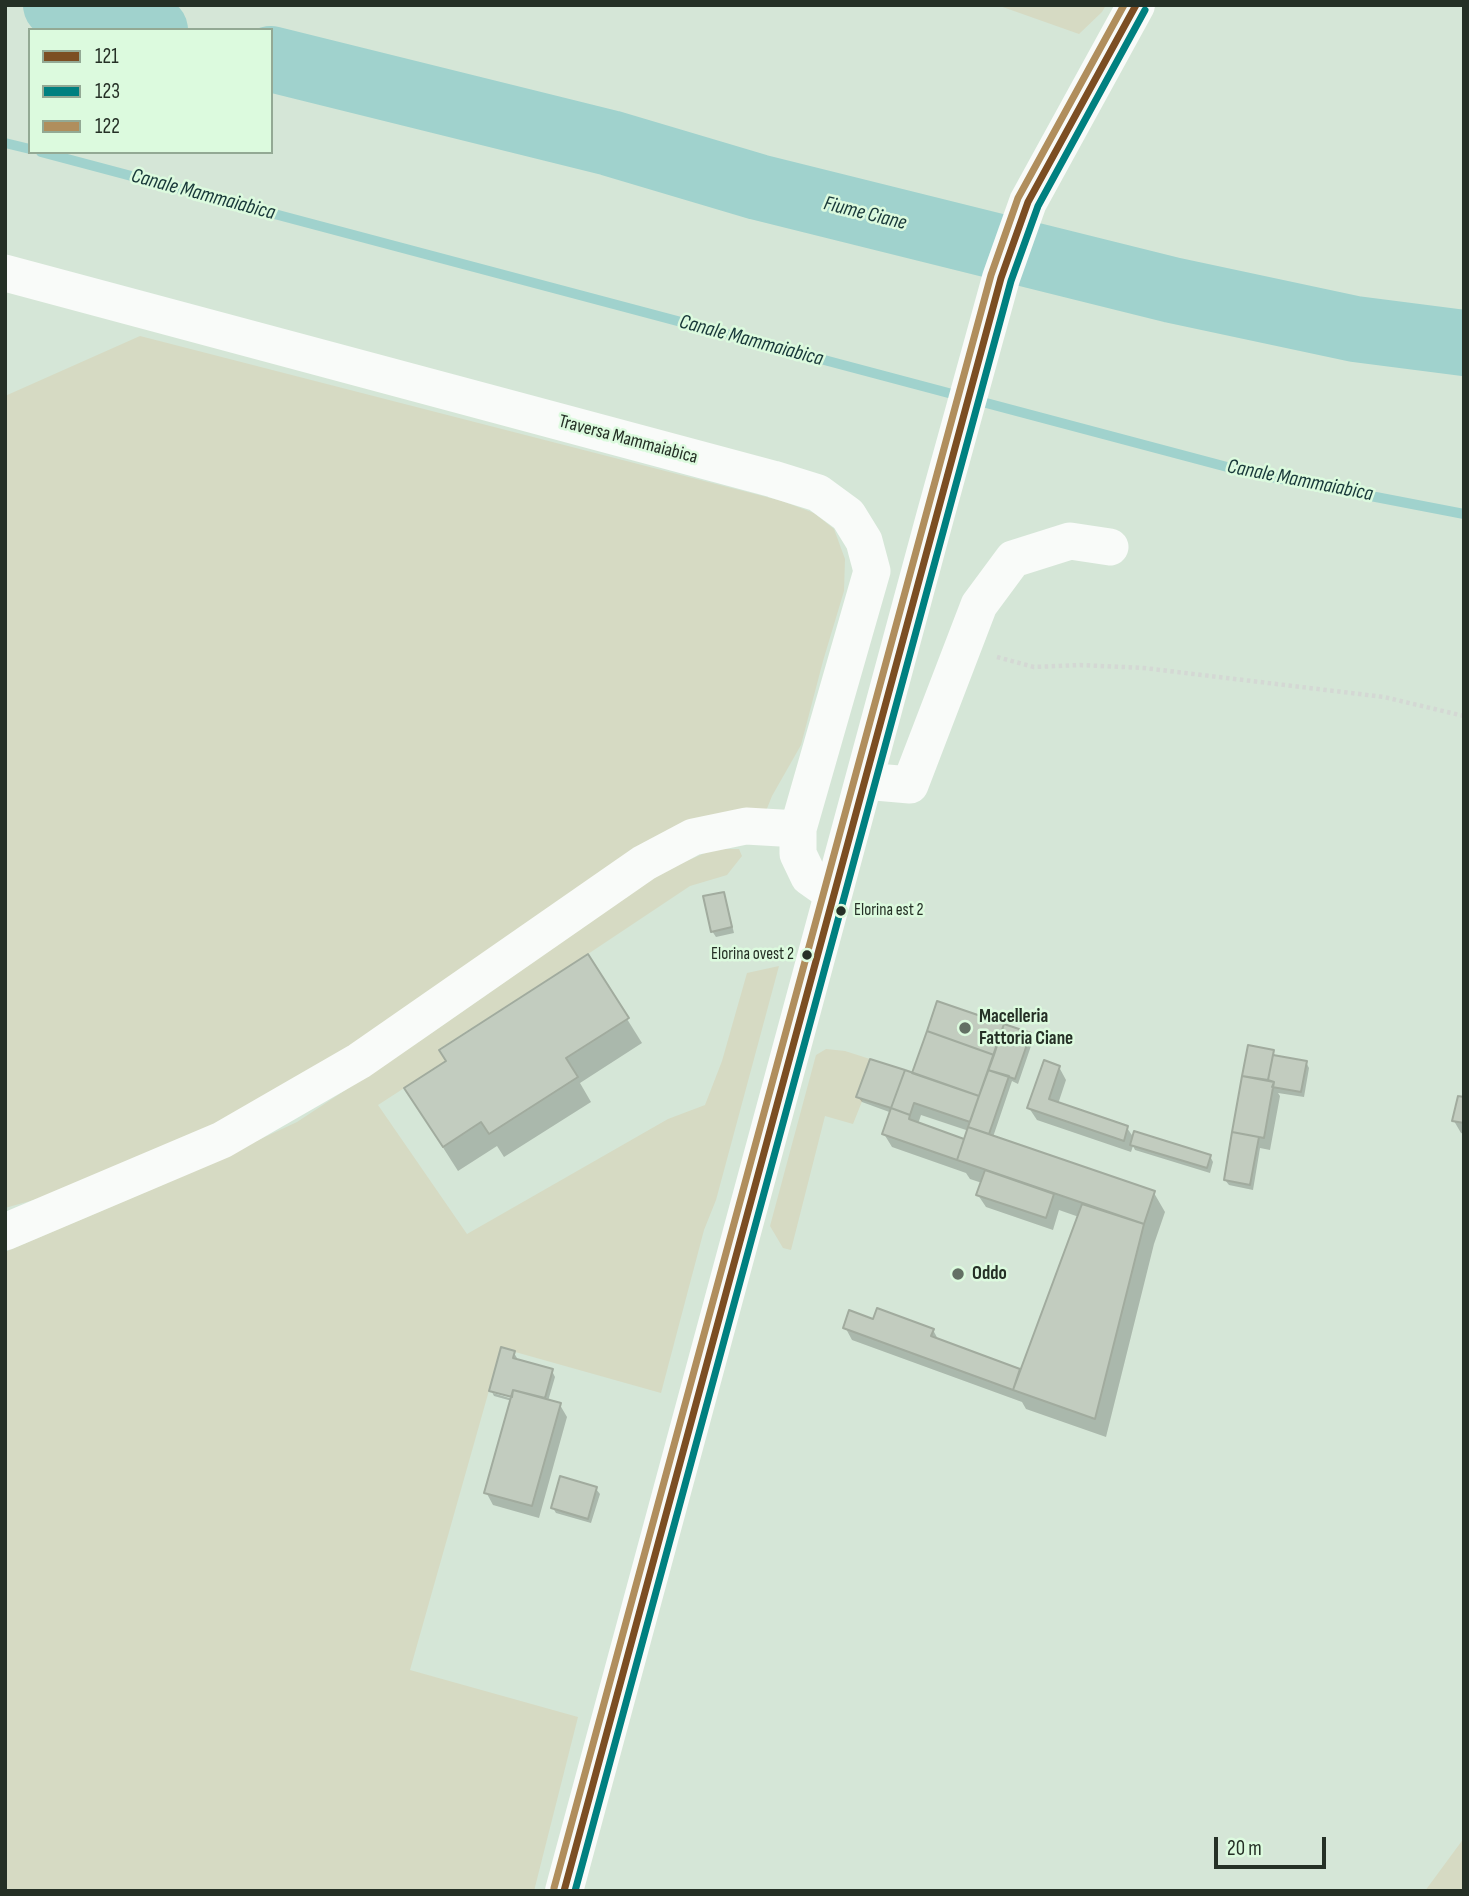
<!DOCTYPE html>
<style>
body{margin:0}
#map{position:relative;width:1469px;height:1896px;overflow:hidden;background:#d5e6d7;font-family:"Sofia Sans Condensed",sans-serif}
canvas{display:block}
.frame{position:absolute;inset:0;border:7px solid #253026;pointer-events:none}
.legend{position:absolute;left:28px;top:28px;width:245px;height:126px;box-sizing:border-box;background:#dcfade;border:2px solid #93a994;margin:0;padding:9px 12px;list-style:none;font-size:21px;color:#253026}
.legend li{display:flex;align-items:center;gap:14px;height:35px}
.legend b{width:35px;border:2px solid #93a994}
.scale{position:absolute;left:1214px;top:1837px;width:112px;height:32px;box-sizing:border-box;border:4px solid #253026;border-top:0;padding-left:9px;font-size:21px;line-height:24px;white-space:nowrap;color:#253026;-webkit-text-stroke:5px #dcfade;paint-order:stroke}
</style>
<div id="map">
<canvas width="1469" height="1896"></canvas>
<div class="frame"></div>
<ul class="legend">
<li><b style="height:9px;background:#7c4e23"></b>121</li>
<li><b style="height:9px;background:#008080"></b>123</li>
<li><b style="height:9px;background:#b08e5d"></b>122</li>
</ul>
<div class="scale">20 m</div>
</div>
<script>
const c = document.querySelector('canvas').getContext('2d');
c.lineJoin = 'round';
function paint(path, color) { c.fillStyle = color; c.fill(path, 'evenodd'); }
const toPath = rows => new Path2D(rows.map(r => 'M' + r).join(''));
function stroke(path, color, width, dash) { c.strokeStyle = color; c.lineWidth = width; c.lineCap = dash ? 'butt' : 'round'; c.setLineDash(dash || []); c.stroke(path); }
function label(font, color, halo, rows, align = 'center') {
  c.font = font + ' "Sofia Sans Condensed",sans-serif'; c.lineWidth = 5; c.setLineDash([]); c.textBaseline = 'middle'; c.strokeStyle = halo; c.fillStyle = color; for (const [text, x, y, turn = 0] of rows) {
    c.save(); c.translate(x, y); c.rotate((+turn || 0) * Math.PI / 180); c.textAlign = isNaN(turn) ? turn : align; if (halo) c.strokeText(text, 0, 0); c.fillText(text, 0, 0); c.restore();
  }
}
const green = toPath([
 [997,5,1106,5,1102,12,1079,34],
 [140,336,782,501,814,513,834,529,845,559,844,591,823,661,801,745,772,796,764,816,712,819,347,1058,218,1124,62,1192,5,1208,5,396],
 [714,849,739,849,742,856,727,875,690,886,588,954,439,1049,446,1061,378,1105,467,1234,668,1119,705,1105,722,1061,747,973,779,966,716,1200,704,1230,661,1393,501,1348,410,1670,578,1717,534,1891,5,1891,5,1252,162,1185,297,1122,423,1039,664,871],
 [826,1049,845,1051,870,1059,857,1096,863,1099,853,1124,825,1116,791,1250,783,1248,770,1226,816,1055],
 [1464,1838,1464,1891,1425,1891]
]);
const shadow = toPath([
 [723,894,726,900,734,933,716,937,712,931],
 [627,1019,642,1043,580,1083,591,1102,504,1157,497,1146,458,1171,421,1113],
 [1030,1034,1033,1040,1018,1084,1012,1081,993,1137,1154,1193,1165,1212,1154,1244,1106,1437,1026,1409,1022,1402,852,1340,845,1327,874,1321,933,1330,939,1341,1019,1371,1021,1374,1079,1217,1059,1210,1053,1230,986,1207,978,1195,982,1183,970,1179,966,1173,892,1147,884,1134,892,1113,862,1102,858,1097],
 [921,1115,969,1131,965,1142,918,1124],
 [1249,1047,1273,1051,1276,1058,1306,1062,1309,1068,1304,1097,1278,1093,1280,1096,1270,1150,1260,1148,1253,1190,1229,1185,1225,1180],
 [1059,1067,1066,1080,1058,1104,1127,1128,1134,1138,1210,1156,1213,1162,1210,1173,1135,1150,1133,1146,1131,1152,1037,1120,1029,1108],
 [1464,1099,1464,1134,1461,1133,1454,1121],
 [514,1353,517,1358,517,1361,552,1371,555,1377,548,1401,560,1405,567,1417,539,1518,493,1505,486,1492,512,1401,494,1396,491,1390],
 [493,1390,520,1397,519,1401,493,1393],
 [596,1489,600,1494,591,1523,556,1513,553,1508]
]);
const stream = toPath([
 [5,143,30,149],
 [41,152,1246,472,1464,514]
]);
const river = toPath([
 [56,5,155,30],
 [271,59,610,143,758,187,1172,290,1355,329,1464,343]
]);
const building = toPath([
 [724,892,732,927,711,932,703,896,724,892],
 [588,954,629,1018,566,1058,578,1077,489,1134,481,1122,443,1147,404,1088,446,1061,439,1050,588,954],
 [937,1001,1004,1024,994,1055,927,1031,937,1001],
 [1004,1024,1031,1033,1015,1079,988,1070,1004,1024],
 [927,1031,994,1055,979,1096,912,1073,927,1031],
 [1248,1045,1274,1050,1268,1080,1242,1076,1248,1045],
 [1273,1055,1307,1061,1301,1092,1272,1087,1274,1082,1268,1080,1273,1055],
 [870,1059,905,1070,891,1108,856,1097,870,1059],
 [1044,1060,1060,1066,1049,1099,1128,1126,1124,1141,1027,1108,1044,1060],
 [905,1070,979,1096,970,1122,914,1103,910,1115,891,1108,905,1070],
 [988,1070,1009,1076,989,1134,968,1127,988,1070],
 [1242,1076,1274,1082,1264,1138,1232,1132,1242,1076],
 [1458,1096,1464,1097,1464,1123,1452,1121,1458,1096],
 [891,1108,910,1115,909,1119,964,1139,957,1160,882,1134,891,1108],
 [968,1127,1155,1191,1144,1224,957,1160,968,1127],
 [1134,1131,1211,1155,1207,1168,1130,1145,1134,1131],
 [1232,1132,1259,1137,1250,1185,1224,1180,1232,1132],
 [985,1170,1054,1194,1046,1218,976,1195,985,1170],
 [1082,1204,1144,1224,1095,1419,1013,1390,1082,1204],
 [877,1308,934,1329,931,1336,1020,1369,1013,1390,843,1328,849,1310,873,1319,877,1308],
 [501,1347,515,1351,513,1358,553,1369,545,1398,513,1390,512,1397,489,1391,501,1347],
 [513,1390,561,1403,532,1506,484,1493,513,1390],
 [560,1476,597,1487,588,1519,551,1508,560,1476]
]);
const path = toPath([
 [997,657,1034,667,1080,665,1144,668,1384,697,1464,716]
]);
const minor = toPath([
 [5,273,773,479,818,493,848,515,864,541,872,571,798,829,798,854,809,877,833,894],
 [864,781,910,785,979,605,1013,559,1070,541,1110,547],
 [5,1232,222,1140,359,1061,644,863,693,837,746,826,798,829]
]);
const major = toPath([
 [564,1891,935,517,1001,278,1028,202,1136,5]
]);
const bus1 = toPath([
 [564,1891,1001,278,1028,202,1136,5]
]);
const bus2 = toPath([
 [575,1891,1011,281,1038,206,1145,10]
]);
const bus3 = toPath([
 [554,1888,991,275,1018,198,1124,5]
]);
const markers = [
 [841,911,6,"#253026"],
 [807,955,6,"#253026"],
 [965,1028,7,"#637064"],
 [958,1274,7,"#637064"]
];
const busNames = [
 ["Elorina est 2",854,911],
 ["Elorina ovest 2",794,955,"right"]
];
const streetNames = [
 ["Traversa Mammaiabica",628,440,15]
];
const poiNames = [
 ["Macelleria",979,1017],
 ["Fattoria Ciane",979,1039],
 ["Oddo",972,1274]
];
const waterNames = [
 ["Canale Mammaiabica",203,195,15],
 ["Fiume Ciane",865,214,14],
 ["Canale Mammaiabica",751,341,15],
 ["Canale Mammaiabica",1300,481,11]
];
paint(green, '#d6dac3');
paint(shadow, '#0003');
stroke(stream, '#a0d2cd', 10);
stroke(river, '#a0d2cd', 66);
paint(building, '#c2ccbf');
stroke(building, '#a1ab9e', 2);
stroke(path, '#d4d8d4', 4.5, [3.5, 3.5]);
stroke(minor, '#f9fbf9', 37);
stroke(major, '#f9fbf9', 38);
stroke(bus1, '#7c4e23', 7);
stroke(bus2, '#008080', 7);
stroke(bus3, '#b08e5d', 7);
for (const [x, y, r, color] of markers) { const dot = new Path2D(); dot.arc(x, y, r, 0, 2 * Math.PI); c.fillStyle = color; c.fill(dot); stroke(dot, '#dcfade', 2.5); }
label('17px', '#253026', '#dcfade', busNames, 'left');
label('19px', '#253026', '#dcfade', streetNames);
label('bold 19px', '#253026', '#dcfade', poiNames, 'left');
label('italic 21px', '#173738', '#dcfade', waterNames);
</script>
